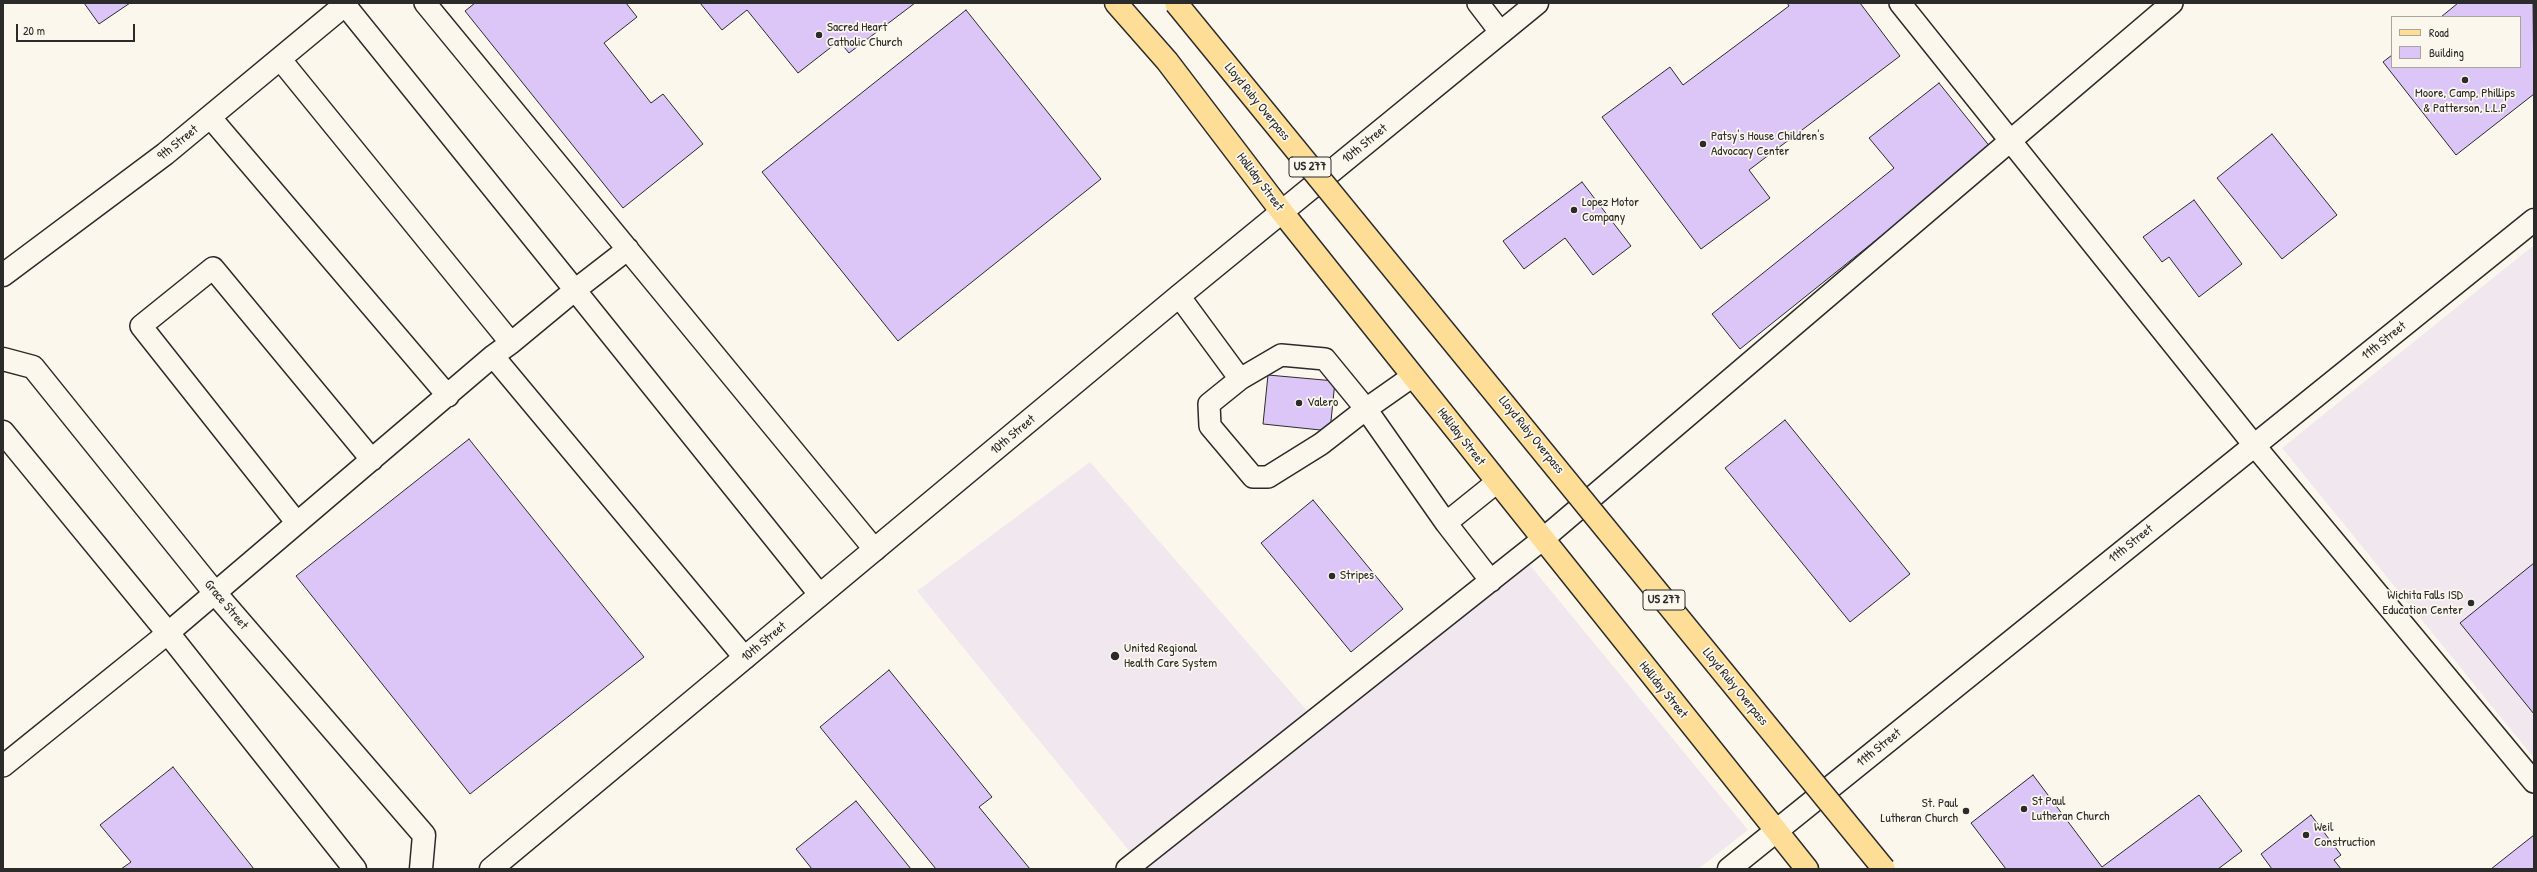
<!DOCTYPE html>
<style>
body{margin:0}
#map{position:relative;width:2537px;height:872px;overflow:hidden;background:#fbf7ec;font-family:"Patrick Hand",sans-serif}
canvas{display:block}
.frame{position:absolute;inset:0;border:4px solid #2b2b2b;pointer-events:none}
.legend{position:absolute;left:2391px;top:16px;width:130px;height:52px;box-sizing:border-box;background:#fbf7ec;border:1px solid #a8a59f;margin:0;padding:5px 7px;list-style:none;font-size:12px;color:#2b2b2b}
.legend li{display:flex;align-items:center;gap:8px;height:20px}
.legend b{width:20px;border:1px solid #a8a59f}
.scale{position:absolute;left:16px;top:24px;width:119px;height:18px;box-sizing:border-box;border:2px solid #2b2b2b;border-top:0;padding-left:5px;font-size:12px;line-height:14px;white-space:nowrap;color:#2b2b2b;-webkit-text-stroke:3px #fbf7ec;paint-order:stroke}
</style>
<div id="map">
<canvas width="2537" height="872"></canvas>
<div class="frame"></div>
<ul class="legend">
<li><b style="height:5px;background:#fedd96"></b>Road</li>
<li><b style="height:11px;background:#dbc6f7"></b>Building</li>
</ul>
<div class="scale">20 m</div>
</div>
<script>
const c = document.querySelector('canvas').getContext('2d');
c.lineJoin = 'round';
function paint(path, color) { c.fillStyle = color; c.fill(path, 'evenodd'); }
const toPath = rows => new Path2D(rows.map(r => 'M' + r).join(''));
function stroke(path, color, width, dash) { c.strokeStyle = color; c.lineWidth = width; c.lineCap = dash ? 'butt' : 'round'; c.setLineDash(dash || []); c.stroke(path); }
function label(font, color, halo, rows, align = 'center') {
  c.font = font + ' "Patrick Hand",sans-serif'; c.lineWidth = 3.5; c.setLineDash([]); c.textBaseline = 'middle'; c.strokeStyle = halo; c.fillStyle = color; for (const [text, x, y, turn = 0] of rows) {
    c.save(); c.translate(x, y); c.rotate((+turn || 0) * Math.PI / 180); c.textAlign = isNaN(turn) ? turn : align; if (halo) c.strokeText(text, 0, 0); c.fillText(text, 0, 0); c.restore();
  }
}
const built = toPath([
 [2534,245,2534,758,2282,448],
 [1090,462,1316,721,1524,558,1748,830,1698,869,1122,869,1135,858,917,591]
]);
const building = toPath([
 [84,3,130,3,99,24,84,3],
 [475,3,626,3,637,17,604,43,651,103,663,94,703,144,623,208,465,11,475,3],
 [700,3,915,3,849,53,839,41,798,73,747,10,722,30,700,3],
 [1787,3,1860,3,1900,56,1749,170,1770,198,1701,249,1602,117,1670,67,1683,85,1789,6,1787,3],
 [2458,3,2533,3,2534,94,2456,155,2383,62,2392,55,2392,67,2520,67,2520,17,2441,17,2458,3],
 [966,10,1101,179,898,341,762,172,966,10],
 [1939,83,1991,148,1740,349,1712,314,1894,168,1869,138,1939,83],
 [2272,134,2337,215,2282,259,2217,178,2272,134],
 [1582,182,1631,246,1593,275,1565,238,1524,269,1503,241,1582,182],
 [2194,200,2242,264,2199,297,2169,257,2162,262,2143,237,2194,200],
 [1268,375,1335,381,1330,431,1263,424,1268,375],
 [1785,420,1910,574,1850,622,1725,468,1785,420],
 [469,439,644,657,470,794,296,576,469,439],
 [1313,500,1403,609,1351,652,1261,543,1313,500],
 [2534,563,2534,714,2460,623,2534,563],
 [889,670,992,797,979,807,1030,869,936,869,820,727,889,670],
 [173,767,231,840,254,869,121,869,131,862,100,825,173,767],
 [2033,775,2102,867,2199,795,2242,851,2218,869,2006,869,1971,823,2033,775],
 [856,801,911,869,812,869,796,849,856,801],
 [2311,815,2341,855,2334,860,2341,869,2272,869,2261,854,2311,815],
 [2534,835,2534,869,2491,869,2534,835]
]);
const service = toPath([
 [425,3,875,550],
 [1478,3,1501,33],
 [1900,3,2254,445,2534,782],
 [280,59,511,343],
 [210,117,448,396],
 [628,249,575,290,820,595],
 [1179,296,1240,379,1209,404,1210,426,1253,477,1268,477,1321,444,1366,409,1446,523,1491,581],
 [493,356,745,658],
 [1240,379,1281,355,1325,359,1366,409,1413,376],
 [297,523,141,326,213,268,372,460],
 [1446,523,1497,482],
 [3,766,168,633,493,356,511,343,575,290,345,5],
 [1127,869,1543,539,2172,3]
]);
const minor = toPath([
 [3,359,33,367,215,593,424,835,421,869],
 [3,432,168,633,355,869],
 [1729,869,2534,220]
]);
const tertiary = toPath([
 [3,275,165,154,347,3],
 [491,869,1179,296,1537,3]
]);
const primary = toPath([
 [1116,3,1167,61,1282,212,1807,869]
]);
const motorwayBridge = toPath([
 [1176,3,1884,869]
]);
const markers = [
 [819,35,4,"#2b2b2b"],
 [2465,80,4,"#2b2b2b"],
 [1703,144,4,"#2b2b2b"],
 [1574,210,4,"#2b2b2b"],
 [1299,403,4,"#2b2b2b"],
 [1332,576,4,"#2b2b2b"],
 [2471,603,4,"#2b2b2b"],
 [1115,656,5,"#2b2b2b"],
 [2024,809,4,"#2b2b2b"],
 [1966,811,4,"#2b2b2b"],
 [2306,835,4,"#2b2b2b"]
];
const shields = [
 [1310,167,42],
 [1664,600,42]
];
const shieldNames = [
 ["US 277",1310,167],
 ["US 277",1664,600]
];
const poiNames = [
 ["Sacred Heart",827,28],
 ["Catholic Church",827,43],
 ["Moore, Camp, Phillips",2465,94,"center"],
 ["& Patterson, L.L.P",2465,109,"center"],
 ["Patsy's House Children's",1711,137],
 ["Advocacy Center",1711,152],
 ["Lopez Motor",1582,203],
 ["Company",1582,218],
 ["Valero",1307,403],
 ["Stripes",1340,576],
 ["Wichita Falls ISD",2463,596,"right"],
 ["Education Center",2463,611,"right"],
 ["United Regional",1124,649],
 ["Health Care System",1124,664],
 ["St Paul",2032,802],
 ["Lutheran Church",2032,817],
 ["St. Paul",1958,804,"right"],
 ["Lutheran Church",1958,819,"right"],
 ["Weil",2314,828],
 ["Construction",2314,843]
];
const streetNames = [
 ["Lloyd Ruby Overpass",1257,102,51],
 ["9th Street",178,143,-39],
 ["10th Street",1365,144,-39],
 ["Holliday Street",1260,182,53],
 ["11th Street",2384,341,-39],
 ["10th Street",1013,435,-40],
 ["Lloyd Ruby Overpass",1531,435,51],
 ["Holliday Street",1461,437,52],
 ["11th Street",2131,544,-39],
 ["Grace Street",226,605,50],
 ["10th Street",764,642,-40],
 ["Lloyd Ruby Overpass",1735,687,51],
 ["Holliday Street",1663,690,51],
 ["11th Street",1879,748,-39]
];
paint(built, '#f1e8ef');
paint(building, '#dbc6f7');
stroke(building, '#2b2b2b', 1);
stroke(service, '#2b2b2b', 24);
stroke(minor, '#2b2b2b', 25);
stroke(tertiary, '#2b2b2b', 25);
stroke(primary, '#2b2b2b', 25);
stroke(service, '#fbf7ec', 21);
stroke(minor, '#fbf7ec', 22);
stroke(tertiary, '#fbf7ec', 22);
stroke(primary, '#fedd96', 22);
stroke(motorwayBridge, '#2b2b2b', 25, []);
stroke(motorwayBridge, '#fedd96', 22);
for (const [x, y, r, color] of markers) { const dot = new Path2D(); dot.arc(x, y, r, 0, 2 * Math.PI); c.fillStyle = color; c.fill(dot); stroke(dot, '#fbf7ec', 1.5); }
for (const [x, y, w] of shields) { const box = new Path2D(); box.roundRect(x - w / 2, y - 10, w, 20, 3); c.fillStyle = '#fbf7ec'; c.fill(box); stroke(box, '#2b2b2b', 1); }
label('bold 12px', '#2b2b2b', null, shieldNames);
label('13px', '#2b2b2b', '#fbf7ec', poiNames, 'left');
label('13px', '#2b2b2b', '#fbf7ec', streetNames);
</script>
